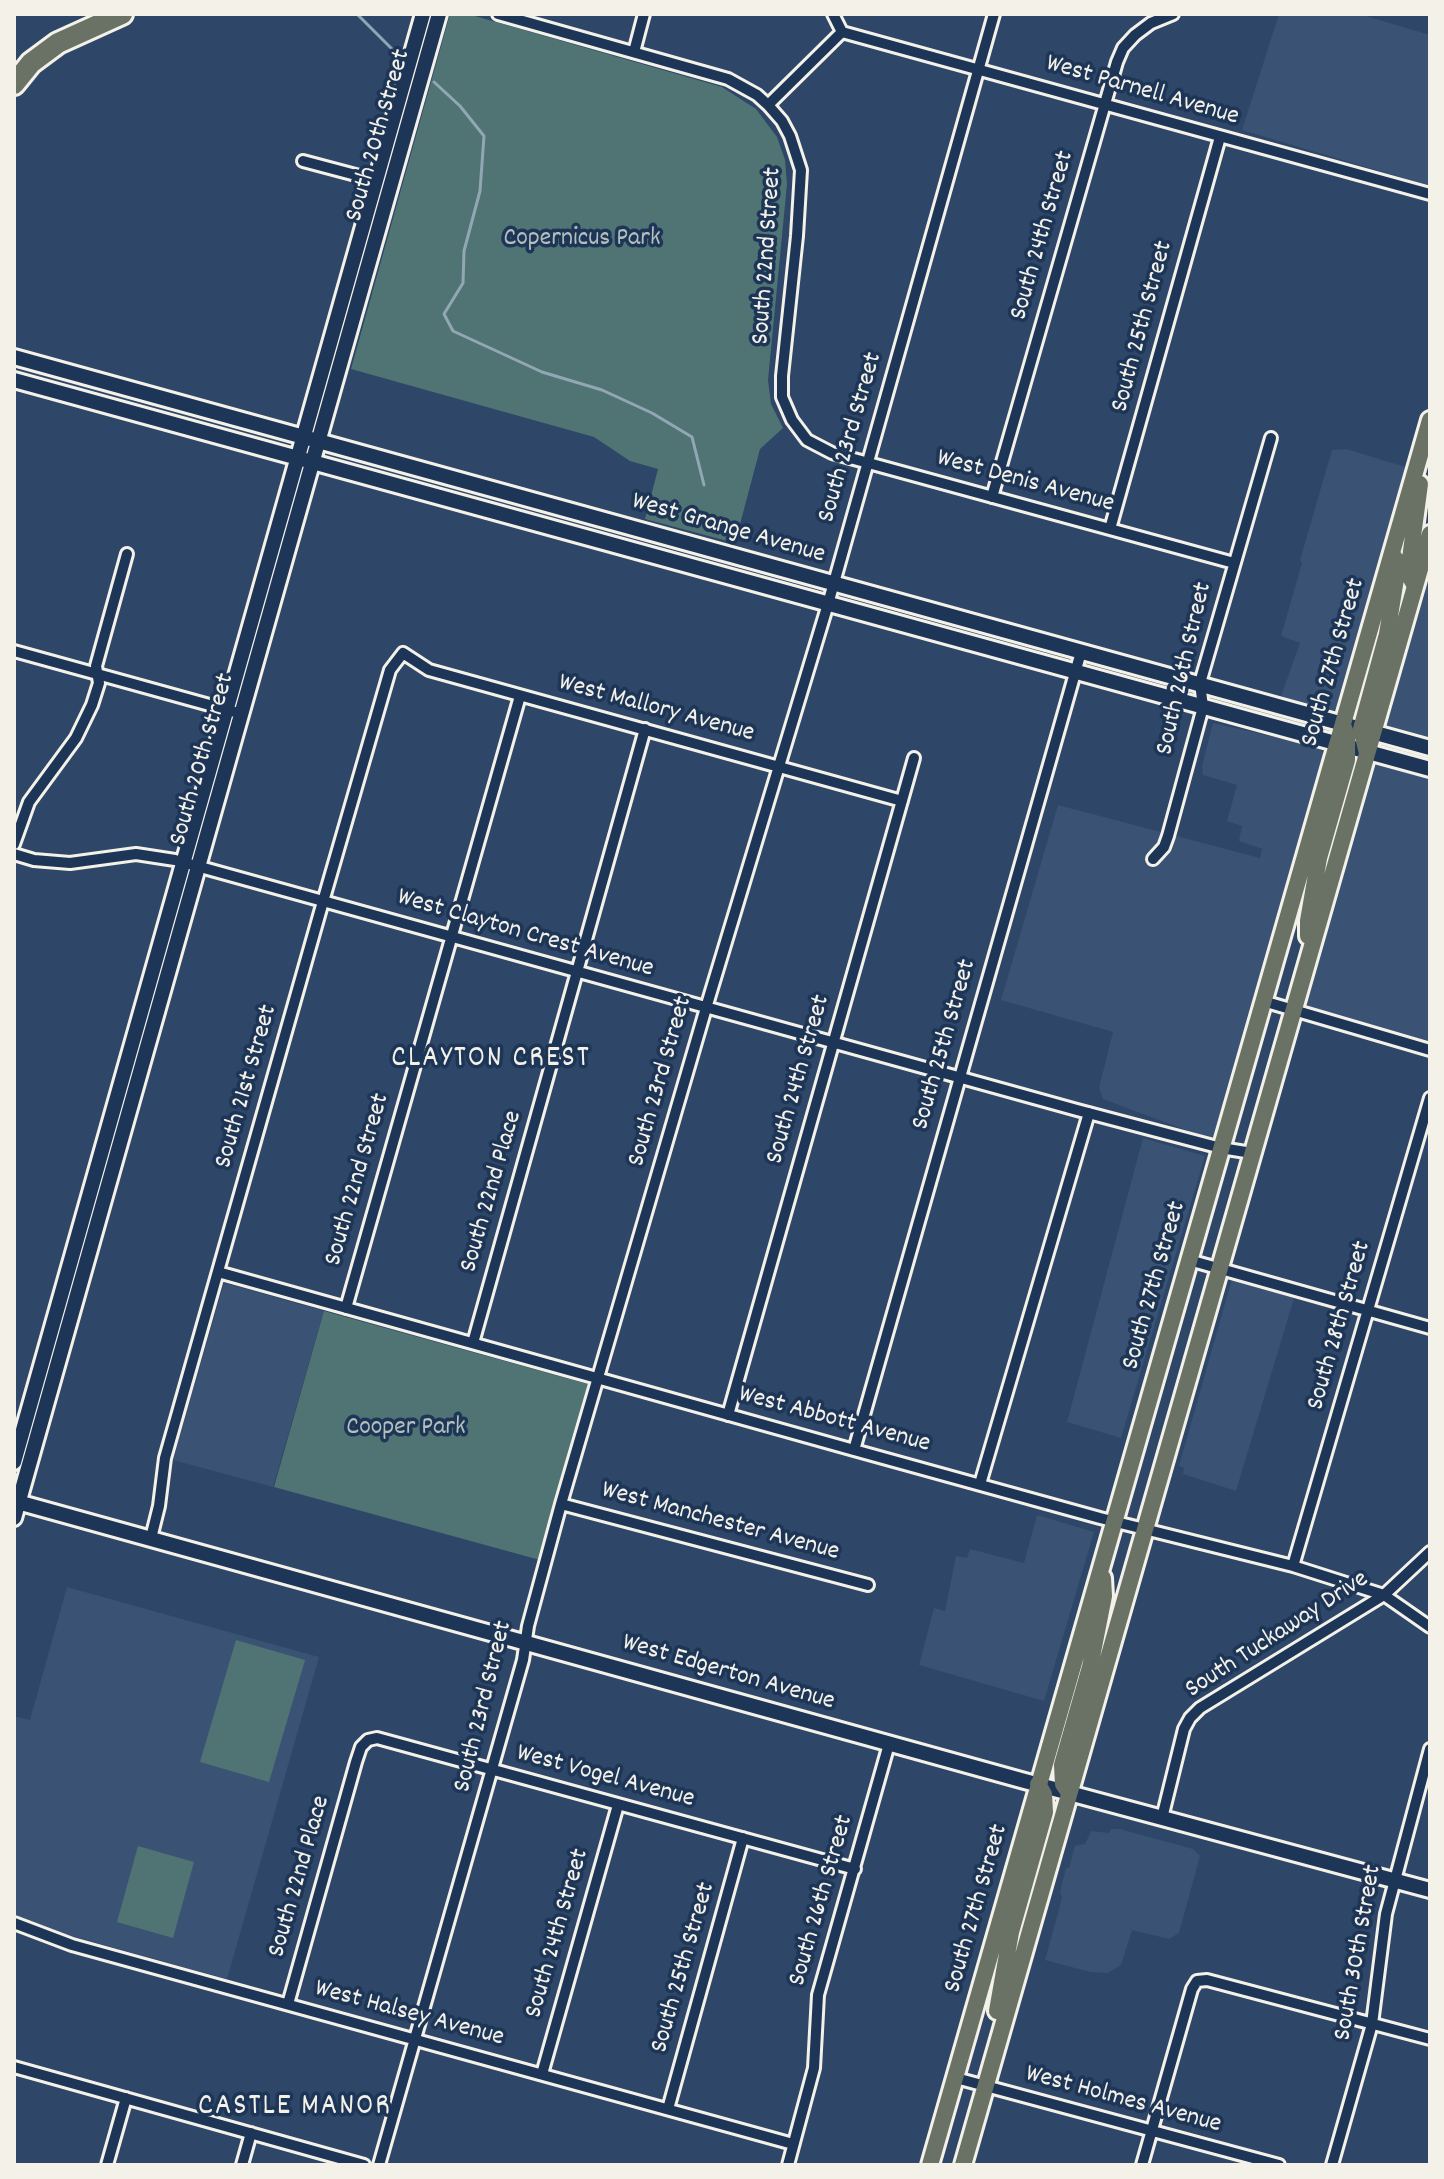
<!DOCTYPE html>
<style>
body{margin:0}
#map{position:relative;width:1444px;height:2179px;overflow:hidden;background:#2e4668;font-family:Dekko,sans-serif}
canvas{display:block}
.frame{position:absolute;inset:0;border:16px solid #f4f1e8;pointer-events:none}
</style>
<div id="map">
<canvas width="1444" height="2179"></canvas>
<div class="frame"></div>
</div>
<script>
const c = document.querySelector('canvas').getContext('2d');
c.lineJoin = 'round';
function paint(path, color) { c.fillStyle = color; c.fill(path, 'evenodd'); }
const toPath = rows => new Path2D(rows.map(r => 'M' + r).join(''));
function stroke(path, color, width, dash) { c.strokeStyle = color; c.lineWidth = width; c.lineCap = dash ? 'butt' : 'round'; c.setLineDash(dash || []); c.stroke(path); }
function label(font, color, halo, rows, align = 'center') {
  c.font = font + ' Dekko,sans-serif'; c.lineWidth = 7; c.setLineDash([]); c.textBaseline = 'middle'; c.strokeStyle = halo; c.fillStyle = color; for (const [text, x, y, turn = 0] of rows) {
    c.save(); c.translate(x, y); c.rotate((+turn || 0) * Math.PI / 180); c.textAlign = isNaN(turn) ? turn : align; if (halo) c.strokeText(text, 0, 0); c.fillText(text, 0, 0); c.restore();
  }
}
const built = toPath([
 [1279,14,1359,14,1430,35,1430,186,1242,130],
 [1346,449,1409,468,1338,709,1328,713,1280,699,1300,643,1281,636,1302,563,1300,560,1332,450],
 [1430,561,1430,741,1391,731,1385,726,1384,719],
 [1213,723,1318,747,1325,755,1218,1132,1212,1138,1207,1138,1103,1099,1099,1088,1113,1032,1001,1000,1058,805,1260,858,1262,849,1239,841,1242,826,1227,821,1237,785,1203,775,1202,766],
 [1379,761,1430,774,1430,1045,1352,1024,1310,1009,1305,1002,1370,769],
 [1143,1138,1205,1156,1121,1438,1067,1422],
 [1232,1279,1295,1295,1236,1491,1183,1474,1184,1468,1179,1466],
 [224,1283,324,1311,273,1487,173,1460],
 [1037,1515,1094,1532,1044,1701,919,1665,934,1608,945,1611,956,1556,967,1558,970,1549,1024,1563],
 [67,1587,319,1657,227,1979,58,1932,14,1915,14,1716,30,1720],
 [1111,1829,1120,1829,1193,1849,1200,1856,1179,1933,1169,1939,1132,1930,1121,1965,1108,1973,1090,1972,1045,1960,1062,1898,1060,1892,1066,1868,1069,1868,1075,1846,1085,1844,1091,1831,1109,1833]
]);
const green = toPath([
 [450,14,468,14,722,87,756,109,777,137,785,160,787,184,768,380,771,404,783,428,760,449,735,543,645,519,658,469,630,461,594,437,351,369],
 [324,1311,591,1385,540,1560,274,1487],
 [236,1640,305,1660,269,1782,200,1762],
 [138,1846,194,1862,173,1938,117,1922]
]);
const stream = toPath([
 [357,14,399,56],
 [434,82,460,106,484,136,480,191,464,251,463,283,444,314,453,331,542,372,602,390,652,413,692,437,704,485]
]);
const street = toPath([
 [498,14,728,79,757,95,768,105],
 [833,14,842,32,768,105,782,121,790,136,801,170,797,236,782,376,782,397,792,420,807,440,832,453,1234,563],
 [842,32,1430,194],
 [634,52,644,14],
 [303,161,367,178],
 [992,497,1117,62,1123,48,1135,35,1151,23,1173,14],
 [1110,529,1220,137],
 [14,651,242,714],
 [14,844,29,802,76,738,92,705,99,683,96,666,127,554],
 [14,854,34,860,70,863,136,854,175,860,1077,1110,1221,1148,1252,1153],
 [1153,859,1164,847,1168,836,1203,707,1200,683,1271,438],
 [1263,1001,1430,1050],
 [1189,1260,1430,1328],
 [218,1272,854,1450,1100,1518,1293,1566,1384,1595,1430,1627],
 [346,1308,520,696],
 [473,1343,645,729],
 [728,1415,914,758],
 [854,1450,1081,652],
 [980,1484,1089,1113],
 [561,1504,868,1585],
 [151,1538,159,1506,165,1458,320,912,390,670,403,653,429,670,902,801],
 [1293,1566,1430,1098],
 [1162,1818,1184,1729,1190,1718,1200,1708,1384,1595,1430,1552],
 [14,1923,72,1945,793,2144],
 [288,2004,356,1762,361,1747,368,1740,377,1738,855,1869],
 [14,2067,364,2165],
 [542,2074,618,1805],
 [956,2078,1279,2165],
 [668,2109,743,1838],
 [107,2165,126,2098],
 [242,2165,251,2133],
 [379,2165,523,1660,528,1626,561,1504,706,1008,828,604,994,14],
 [788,2165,814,2068,818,1995,889,1744],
 [1142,2165,1192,1989,1197,1981,1207,1980,1430,2039],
 [1332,2165,1372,2024,1386,1914,1430,1749]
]);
const secondary = toPath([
 [14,357,1430,748],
 [14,380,1430,769],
 [14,1462,423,14],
 [14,1501,1021,1780,1430,1890],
 [14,1518,439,14]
]);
const primary = toPath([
 [1415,586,1410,577,1409,566,1420,484],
 [1367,753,1361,729,1387,634,1396,579,1395,558],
 [1308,936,1308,921,1319,858,1347,760,1347,736,1343,725],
 [1069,1793,1063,1784,1062,1765,1090,1667,1104,1596,1103,1578],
 [997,2011,1011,1932,1045,1812,1044,1794,1038,1784],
 [930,2165,1430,420],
 [963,2165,1430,534]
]);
const highway = toPath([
 [14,84,31,63,58,43,122,14]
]);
const streetNames = [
 ["West Parnell Avenue",1142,92,16],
 ["South 20th Street",380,136,-74],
 ["South 24th Street",1044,236,-74],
 ["South 22nd Street",769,256,-86],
 ["South 25th Street",1144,327,-75],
 ["South 23rd Street",852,438,-74],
 ["West Denis Avenue",1025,483,15],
 ["West Grange Avenue",728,530,16],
 ["South 27th Street",1335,663,-74],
 ["South 26th Street",1186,669,-77],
 ["West Mallory Avenue",656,710,15],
 ["South 20th Street",204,760,-74],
 ["West Clayton Crest Avenue",525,935,16],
 ["South 25th Street",946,1045,-74],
 ["South 24th Street",800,1080,-74],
 ["South 23rd Street",662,1082,-74],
 ["South 21st Street",248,1087,-74],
 ["South 22nd Street",359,1180,-74],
 ["South 22nd Place",493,1192,-74],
 ["South 27th Street",1156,1286,-74],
 ["South 28th Street",1341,1326,-74],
 ["West Abbott Avenue",834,1421,15],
 ["West Manchester Avenue",720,1523,15],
 ["South Tuckaway Drive",1278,1636,-33],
 ["West Edgerton Avenue",728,1674,16],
 ["South 23rd Street",485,1707,-76],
 ["West Vogel Avenue",605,1778,15],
 ["South 22nd Place",301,1877,-74],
 ["South 26th Street",823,1901,-74],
 ["South 27th Street",978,1909,-74],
 ["South 24th Street",559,1934,-74],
 ["South 30th Street",1360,1953,-80],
 ["South 25th Street",685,1968,-74],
 ["West Halsey Avenue",409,2015,15],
 ["West Holmes Avenue",1123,2101,15]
];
const parkNames = [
 ["Copernicus Park",582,240],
 ["Cooper Park",406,1429]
];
const quarterNames = [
 ["CLAYTON CREST",491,1061],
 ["CASTLE MANOR",295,2109]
];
paint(built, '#3a5274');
paint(green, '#507474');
stroke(stream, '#92a7b4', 3);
stroke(street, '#f4f1e8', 16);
stroke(secondary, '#f4f1e8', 20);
stroke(primary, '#f4f1e8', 22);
stroke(highway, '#f4f1e8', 26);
stroke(street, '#1d3557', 10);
stroke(secondary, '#1d3557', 14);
stroke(primary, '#6a7266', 16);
stroke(highway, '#6a7266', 20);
label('26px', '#f4f1e8', '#1d3557', streetNames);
label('26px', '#b2bfba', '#1d3557', parkNames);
c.letterSpacing = '2px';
label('30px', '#f4f1e8', '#1d3557', quarterNames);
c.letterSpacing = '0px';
</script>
